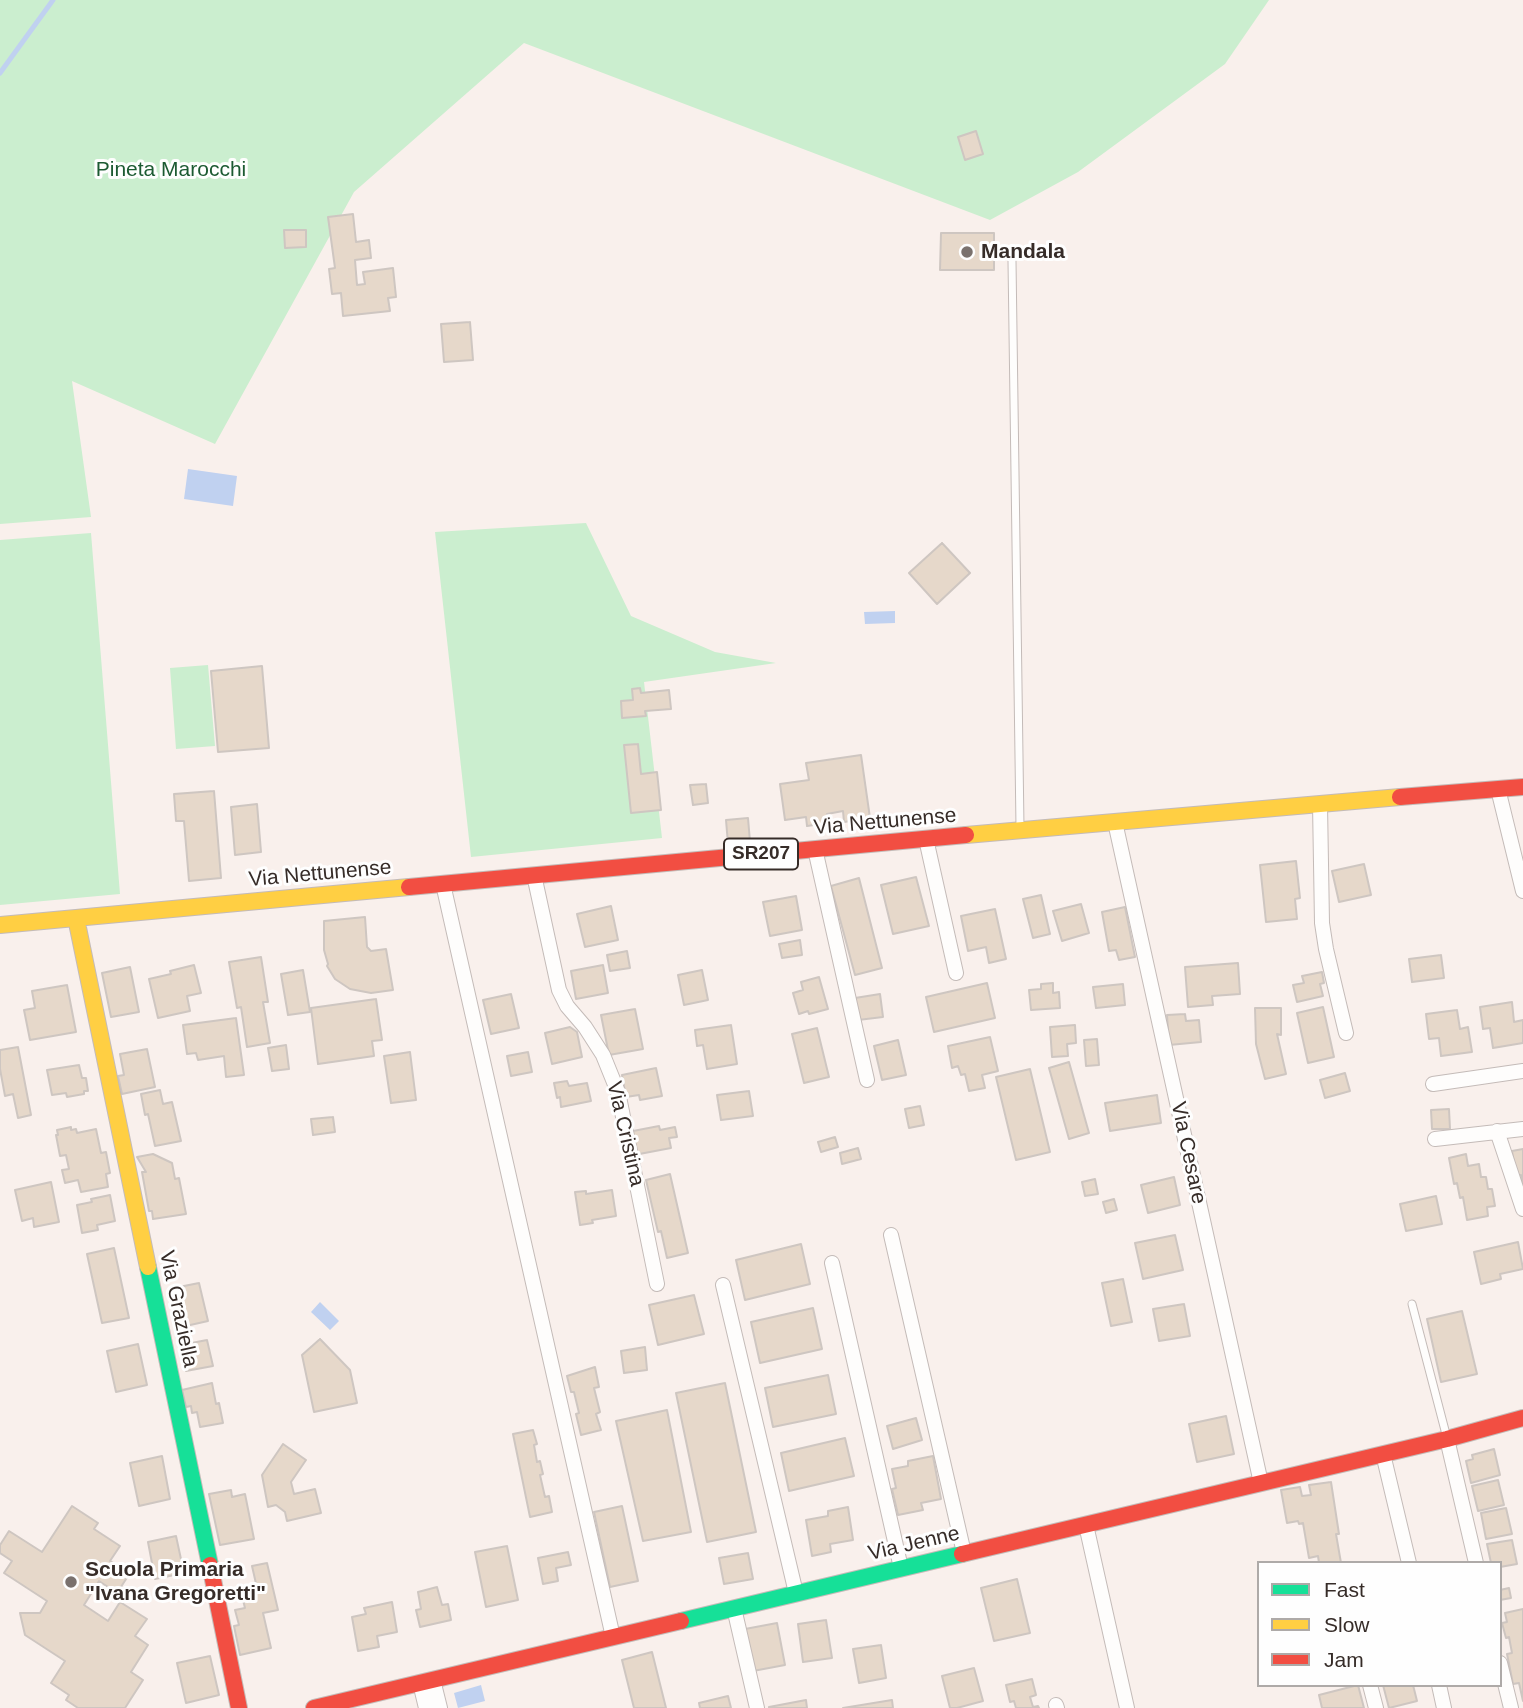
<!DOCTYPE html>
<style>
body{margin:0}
#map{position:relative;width:1523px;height:1708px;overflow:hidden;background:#f9f0ec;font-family:Arial,sans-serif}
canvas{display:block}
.legend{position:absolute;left:1257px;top:1561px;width:245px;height:126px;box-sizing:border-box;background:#fefefe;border:2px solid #aeaaa8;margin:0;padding:9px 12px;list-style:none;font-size:21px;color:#362c28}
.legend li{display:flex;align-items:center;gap:14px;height:35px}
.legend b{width:35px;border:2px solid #aeaaa8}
</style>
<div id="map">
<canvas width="1523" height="1708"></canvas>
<ul class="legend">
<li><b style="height:9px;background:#16e098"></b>Fast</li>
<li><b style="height:9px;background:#ffcf43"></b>Slow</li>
<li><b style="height:9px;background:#f24e42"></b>Jam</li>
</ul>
</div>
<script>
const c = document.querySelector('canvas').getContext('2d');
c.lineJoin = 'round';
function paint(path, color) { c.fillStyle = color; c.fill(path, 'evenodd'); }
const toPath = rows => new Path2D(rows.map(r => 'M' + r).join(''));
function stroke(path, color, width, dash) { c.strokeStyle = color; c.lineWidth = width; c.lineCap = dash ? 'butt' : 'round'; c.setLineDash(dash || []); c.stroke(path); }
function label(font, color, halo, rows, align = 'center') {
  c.font = font + ' Arial,sans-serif'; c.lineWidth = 6; c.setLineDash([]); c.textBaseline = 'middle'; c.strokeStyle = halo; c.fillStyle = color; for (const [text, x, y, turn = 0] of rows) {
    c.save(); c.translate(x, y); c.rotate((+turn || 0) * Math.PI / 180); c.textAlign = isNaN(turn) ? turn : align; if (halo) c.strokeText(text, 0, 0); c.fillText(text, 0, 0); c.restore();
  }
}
const green = toPath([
 [0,0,1269,0,1225,64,1078,172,990,220,524,43,354,192,215,444,72,381,91,517,0,524],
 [586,523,631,616,715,652,776,663,644,682,662,838,471,857,435,532],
 [91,533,120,894,0,905,0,540],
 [208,665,215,746,176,749,170,668]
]);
const water = toPath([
 [188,469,237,476,233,506,184,499],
 [895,611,895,623,865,624,864,612],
 [320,1302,339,1321,330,1330,311,1312],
 [481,1685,485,1701,458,1708,454,1693]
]);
const stream = toPath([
 [0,73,53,0]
]);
const building = toPath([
 [976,131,983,154,965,160,958,137,976,131],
 [353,214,356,242,369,240,371,258,355,260,357,285,365,284,363,272,393,268,396,297,388,298,390,311,343,316,341,293,332,294,329,269,335,268,328,217,353,214],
 [284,230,306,230,306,247,285,248,284,230],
 [941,233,994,233,994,270,940,270,941,233],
 [470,322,473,360,444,362,441,324,470,322],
 [942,543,970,573,937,604,909,573,942,543],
 [262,666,269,748,218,752,211,671,262,666],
 [640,688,641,693,669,690,671,709,645,711,646,716,622,718,621,701,633,700,632,689,640,688],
 [638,744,641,774,657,772,661,810,631,813,624,745,638,744],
 [861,755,870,818,844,822,843,811,827,814,828,823,807,826,806,817,785,820,780,784,809,780,806,763,861,755],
 [706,784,708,803,693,805,690,785,706,784],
 [214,791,221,878,189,881,184,821,176,821,174,794,214,791],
 [257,804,261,852,235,855,231,807,257,804],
 [748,818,750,842,728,844,726,820,748,818],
 [1296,861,1300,898,1295,899,1297,919,1266,922,1260,865,1296,861],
 [1364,864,1371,895,1339,902,1332,871,1364,864],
 [916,877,929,926,893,934,881,885,916,877],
 [859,878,882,968,855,975,831,886,859,878],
 [1041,895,1050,934,1033,938,1023,899,1041,895],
 [796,896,802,930,770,936,763,902,796,896],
 [1081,904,1089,933,1062,941,1053,911,1081,904],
 [611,906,618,940,585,947,577,914,611,906],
 [1125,907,1135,957,1119,960,1116,950,1109,951,1102,912,1125,907],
 [995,909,1006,959,989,963,986,947,968,951,961,916,995,909],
 [365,917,367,947,371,951,386,949,393,990,371,993,350,989,335,979,327,966,328,964,324,950,324,921,365,917],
 [800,940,802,955,782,958,779,944,800,940],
 [627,951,630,968,610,971,607,955,627,951],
 [1441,955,1444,978,1412,982,1409,959,1441,955],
 [261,957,268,1002,263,1002,270,1043,247,1047,241,1007,237,1008,229,962,261,957],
 [1238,963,1240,994,1212,996,1213,1005,1188,1007,1185,967,1238,963],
 [194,965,201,993,187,996,190,1011,158,1018,149,979,171,974,170,971,194,965],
 [603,965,608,993,576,999,571,971,603,965],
 [130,967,139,1012,111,1017,102,973,130,967],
 [303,970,310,1012,288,1015,281,974,303,970],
 [702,970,708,1000,684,1005,678,975,702,970],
 [1322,972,1324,983,1320,984,1323,996,1297,1002,1293,985,1304,983,1302,976,1322,972],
 [819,977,828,1009,809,1014,808,1011,799,1014,793,993,803,990,801,982,819,977],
 [987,983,995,1018,934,1032,926,997,987,983],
 [1053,983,1053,993,1059,992,1060,1008,1031,1010,1029,990,1041,989,1041,984,1053,983],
 [1123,984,1125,1005,1096,1008,1093,987,1123,984],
 [67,985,76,1032,30,1040,24,1010,35,1008,32,991,67,985],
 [511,994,519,1028,491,1034,483,1000,511,994],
 [880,994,883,1017,858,1020,855,998,880,994],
 [376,999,382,1040,372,1041,374,1056,318,1064,311,1008,376,999],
 [1512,1002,1514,1022,1523,1020,1523,1043,1493,1048,1490,1028,1483,1029,1480,1007,1512,1002],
 [1323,1007,1334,1057,1308,1063,1297,1013,1323,1007],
 [1255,1008,1281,1008,1281,1035,1277,1034,1286,1074,1265,1079,1256,1044,1255,1008],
 [635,1009,643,1049,609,1055,601,1015,635,1009],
 [1457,1010,1460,1029,1468,1027,1472,1052,1441,1056,1439,1038,1429,1039,1426,1014,1457,1010],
 [1185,1014,1186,1021,1199,1020,1201,1042,1169,1045,1167,1015,1185,1014],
 [236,1018,244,1075,226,1077,224,1056,198,1060,196,1053,187,1054,183,1025,236,1018],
 [731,1025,737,1064,707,1069,703,1045,697,1046,695,1030,731,1025],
 [1075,1025,1076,1043,1067,1044,1068,1056,1052,1057,1050,1027,1075,1025],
 [570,1027,577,1032,582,1057,552,1064,545,1033,570,1027],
 [817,1028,829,1077,804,1083,792,1034,817,1028],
 [990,1037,998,1071,982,1075,985,1088,969,1091,965,1074,961,1075,958,1066,952,1068,948,1046,990,1037],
 [1097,1039,1099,1065,1086,1066,1084,1040,1097,1039],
 [898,1040,906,1075,882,1080,874,1046,898,1040],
 [286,1045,289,1069,272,1071,268,1048,286,1045],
 [18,1047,31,1115,18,1118,13,1094,5,1096,0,1069,0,1050,18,1047],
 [147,1049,155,1087,122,1094,118,1076,124,1075,120,1054,147,1049],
 [410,1052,416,1100,391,1103,384,1056,410,1052],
 [528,1052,532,1072,511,1076,507,1056,528,1052],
 [1069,1062,1089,1133,1069,1139,1049,1068,1069,1062],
 [79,1065,82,1078,86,1078,88,1091,84,1091,84,1094,67,1097,66,1093,52,1095,47,1070,79,1065],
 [656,1068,662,1096,640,1100,639,1095,626,1097,622,1075,656,1068],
 [1030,1069,1050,1152,1016,1160,996,1077,1030,1069],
 [1345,1073,1350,1091,1325,1098,1320,1080,1345,1073],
 [567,1081,569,1086,587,1083,591,1101,561,1107,560,1097,557,1098,554,1083,567,1081],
 [160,1090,163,1104,172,1102,181,1141,155,1146,148,1114,145,1115,141,1094,160,1090],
 [749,1091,753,1116,721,1120,717,1095,749,1091],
 [1157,1095,1161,1123,1110,1131,1105,1103,1157,1095],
 [920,1106,924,1125,909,1128,905,1109,920,1106],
 [1449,1109,1450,1129,1432,1129,1431,1110,1449,1109],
 [333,1117,335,1132,313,1135,311,1119,333,1117],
 [659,1126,660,1130,675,1127,677,1137,669,1138,671,1148,634,1155,633,1131,659,1126],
 [71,1127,71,1130,76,1129,77,1133,96,1129,101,1153,106,1152,110,1173,106,1174,108,1187,81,1192,78,1180,65,1183,62,1170,69,1169,66,1155,60,1156,56,1135,58,1135,57,1130,71,1127],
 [835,1137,838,1147,821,1152,818,1142,835,1137],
 [858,1148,861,1159,842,1164,840,1153,858,1148],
 [1523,1149,1523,1186,1521,1175,1516,1176,1512,1151,1523,1149],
 [153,1154,172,1163,175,1179,179,1178,186,1214,153,1219,152,1211,149,1211,142,1172,146,1172,137,1157,153,1154],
 [1466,1154,1468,1166,1479,1164,1481,1177,1486,1177,1488,1189,1492,1189,1495,1206,1487,1207,1488,1216,1467,1220,1463,1197,1460,1198,1457,1183,1454,1184,1449,1158,1466,1154],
 [670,1174,688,1253,667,1258,661,1231,658,1232,646,1180,670,1174],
 [1174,1177,1180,1205,1148,1213,1141,1185,1174,1177],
 [1095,1179,1098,1194,1085,1196,1082,1182,1095,1179],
 [51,1182,59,1222,34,1227,33,1218,22,1221,15,1190,51,1182],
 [612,1190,616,1216,592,1220,593,1223,580,1225,575,1192,586,1191,586,1194,612,1190],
 [110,1195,115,1221,97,1225,98,1230,82,1233,77,1205,92,1202,91,1199,110,1195],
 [1436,1196,1442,1224,1406,1231,1400,1204,1436,1196],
 [1114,1199,1117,1210,1106,1213,1103,1202,1114,1199],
 [1175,1235,1183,1270,1143,1279,1135,1243,1175,1235],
 [1518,1242,1523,1269,1500,1274,1501,1279,1481,1284,1474,1252,1518,1242],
 [801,1244,810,1284,745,1300,736,1260,801,1244],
 [114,1248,129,1318,102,1323,87,1254,114,1248],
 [1123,1279,1132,1322,1111,1326,1102,1283,1123,1279],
 [199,1283,208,1321,177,1328,169,1289,199,1283],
 [694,1295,704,1334,658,1345,649,1305,694,1295],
 [1184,1304,1190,1336,1159,1341,1153,1309,1184,1304],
 [813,1308,822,1349,760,1363,751,1322,813,1308],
 [1462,1311,1477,1374,1441,1382,1427,1319,1462,1311],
 [320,1339,350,1370,357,1403,314,1412,302,1355,320,1339],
 [207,1340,213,1366,186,1371,181,1345,207,1340],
 [138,1344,147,1385,116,1392,107,1351,138,1344],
 [645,1347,647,1370,624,1373,621,1351,645,1347],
 [595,1367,599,1387,594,1388,600,1412,596,1414,601,1430,581,1435,576,1414,579,1413,574,1392,571,1392,567,1376,595,1367],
 [828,1375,836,1414,773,1427,765,1388,828,1375],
 [212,1383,216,1404,219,1403,223,1423,200,1427,197,1412,192,1413,191,1406,186,1407,182,1390,212,1383],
 [725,1383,756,1532,707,1542,676,1393,725,1383],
 [667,1410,691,1532,643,1541,616,1421,667,1410],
 [1226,1416,1234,1454,1197,1462,1189,1424,1226,1416],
 [916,1418,922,1440,893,1449,887,1426,916,1418],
 [533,1430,537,1444,534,1445,537,1462,540,1461,543,1474,540,1475,545,1497,549,1496,552,1512,530,1517,513,1434,533,1430],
 [845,1438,854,1476,789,1491,781,1453,845,1438],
 [283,1444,306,1460,291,1482,294,1494,315,1489,321,1513,287,1521,285,1512,276,1505,268,1507,262,1475,283,1444],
 [1494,1449,1500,1475,1471,1483,1466,1461,1473,1459,1472,1455,1494,1449],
 [162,1456,170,1499,139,1506,130,1463,162,1456],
 [933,1456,941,1499,921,1503,923,1510,898,1515,892,1489,896,1488,892,1469,908,1466,908,1461,933,1456],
 [1498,1480,1504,1505,1478,1511,1472,1486,1498,1480],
 [1331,1482,1339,1534,1336,1534,1341,1563,1319,1563,1318,1556,1309,1558,1303,1523,1299,1524,1298,1521,1287,1523,1281,1490,1300,1487,1302,1496,1311,1495,1309,1485,1331,1482],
 [231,1490,232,1497,245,1494,254,1539,220,1545,209,1494,231,1490],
 [72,1506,98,1523,94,1529,120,1546,110,1561,130,1573,117,1593,99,1581,84,1605,108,1621,120,1602,147,1619,135,1636,148,1645,131,1672,143,1680,125,1708,78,1708,66,1700,69,1695,51,1683,65,1661,25,1635,20,1613,40,1613,47,1601,4,1573,12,1561,0,1553,0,1545,9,1531,42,1552,72,1506],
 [622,1506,638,1581,610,1587,594,1512,622,1506],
 [848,1507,853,1540,830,1544,831,1552,812,1556,806,1520,828,1516,828,1511,848,1507],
 [1506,1508,1512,1534,1486,1539,1481,1513,1506,1508],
 [176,1536,184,1573,155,1579,148,1542,176,1536],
 [1512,1540,1517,1564,1500,1567,1500,1563,1491,1563,1487,1544,1512,1540],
 [507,1546,518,1600,486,1607,475,1552,507,1546],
 [568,1552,571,1565,556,1568,558,1581,543,1584,538,1558,568,1552],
 [748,1553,753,1579,724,1584,719,1558,748,1553],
 [267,1563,278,1610,263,1613,271,1648,240,1655,234,1626,239,1625,235,1610,245,1608,241,1592,257,1588,252,1566,267,1563],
 [1017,1579,1030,1633,994,1641,981,1588,1017,1579],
 [437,1587,442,1605,448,1604,451,1620,420,1627,416,1610,421,1609,418,1592,437,1587],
 [1509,1588,1511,1598,1500,1600,1500,1590,1509,1588],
 [392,1602,397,1632,377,1636,379,1647,358,1651,352,1617,366,1614,364,1608,392,1602],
 [1523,1609,1523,1701,1519,1683,1513,1684,1507,1654,1512,1653,1509,1637,1506,1638,1502,1623,1507,1622,1505,1613,1523,1609],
 [826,1620,832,1658,803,1662,798,1624,826,1620],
 [777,1623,785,1665,753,1671,745,1629,777,1623],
 [881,1645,886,1678,859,1683,853,1649,881,1645],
 [652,1652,666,1708,634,1708,622,1660,652,1652],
 [210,1656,219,1695,186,1703,177,1663,210,1656],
 [974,1668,983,1701,957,1708,950,1708,942,1676,974,1668],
 [1032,1679,1036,1695,1030,1697,1033,1707,1038,1706,1039,1708,1016,1708,1014,1701,1010,1702,1006,1685,1032,1679],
 [1358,1685,1364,1708,1322,1708,1319,1695,1358,1685],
 [1383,1685,1413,1685,1417,1701,1389,1708,1383,1685],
 [728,1696,731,1708,700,1708,699,1703,728,1696],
 [806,1700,807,1708,769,1708,769,1707,806,1700],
 [892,1700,893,1708,843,1708,892,1700]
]);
const lane = toPath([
 [1012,261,1020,827],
 [1412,1304,1447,1438]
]);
const street = toPath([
 [1498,789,1523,891],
 [1320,804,1322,923,1326,949,1346,1033],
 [1115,822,1261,1483],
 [926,839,956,973],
 [815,849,867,1080],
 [534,875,559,990,567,1006,585,1027,603,1055,618,1092,657,1284],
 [443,884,613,1637],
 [1433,1084,1523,1071],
 [1497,1131,1523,1209],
 [1435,1139,1523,1129],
 [891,1235,964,1553],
 [832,1263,901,1568],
 [723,1285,796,1593],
 [1447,1439,1476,1563],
 [1383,1454,1409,1563],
 [1086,1525,1127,1708],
 [734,1608,757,1708],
 [1500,1663,1511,1708],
 [433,1680,440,1708],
 [420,1683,426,1708],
 [1370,1685,1376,1708],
 [1439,1685,1444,1708],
 [1056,1705,1057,1708]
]);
const fast = toPath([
 [148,1267,210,1565],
 [681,1621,962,1554]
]);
const slow = toPath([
 [966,835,1400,797],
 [76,918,148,1267],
 [0,925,409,887]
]);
const jam = toPath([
 [1400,797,1523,787],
 [409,887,966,835],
 [962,1554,1447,1439,1523,1418],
 [210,1565,239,1708],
 [314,1708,681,1621]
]);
const markers = [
 [967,252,7,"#7a716d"],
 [71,1582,7,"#7a716d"]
];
const shields = [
 [761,854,74]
];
const shieldNames = [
 ["SR207",761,854]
];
const parkNames = [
 ["Pineta Marocchi",171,170]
];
const poiNames = [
 ["Mandala",981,252],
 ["Scuola Primaria",85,1570],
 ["\"Ivana Gregoretti\"",85,1594]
];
const streetNames = [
 ["Via Nettunense",885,822,-5],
 ["Via Nettunense",320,874,-5],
 ["Via Cristina",625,1134,77],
 ["Via Cesare",1188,1153,78],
 ["Via Graziella",178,1309,78],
 ["Via Jenne",914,1544,-13]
];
paint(green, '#cbeecf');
paint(water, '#c0d1f0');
stroke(stream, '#c0d1f0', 5);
paint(building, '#e6d8ca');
stroke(building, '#cec6c1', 2);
stroke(lane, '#c4bbb8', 9);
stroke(street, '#c4bbb8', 16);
stroke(fast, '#c4bbb8', 18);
stroke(slow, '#c4bbb8', 18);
stroke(jam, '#c4bbb8', 18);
stroke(lane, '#fefdfc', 7);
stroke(street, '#fefdfc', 14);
stroke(fast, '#16e098', 16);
stroke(slow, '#ffcf43', 16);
stroke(jam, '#f24e42', 16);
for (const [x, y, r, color] of markers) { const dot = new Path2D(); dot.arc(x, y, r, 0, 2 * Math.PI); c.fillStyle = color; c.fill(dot); stroke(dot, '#fefefe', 2.5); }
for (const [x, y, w] of shields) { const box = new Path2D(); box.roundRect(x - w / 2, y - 15.5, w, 31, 5); c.fillStyle = '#fefefe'; c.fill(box); stroke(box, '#362c28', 2); }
label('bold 19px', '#362c28', null, shieldNames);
label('21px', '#1c5a32', '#fefefe', parkNames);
label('bold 21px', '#362c28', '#fefefe', poiNames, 'left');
label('21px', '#362c28', '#fefefe', streetNames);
</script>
